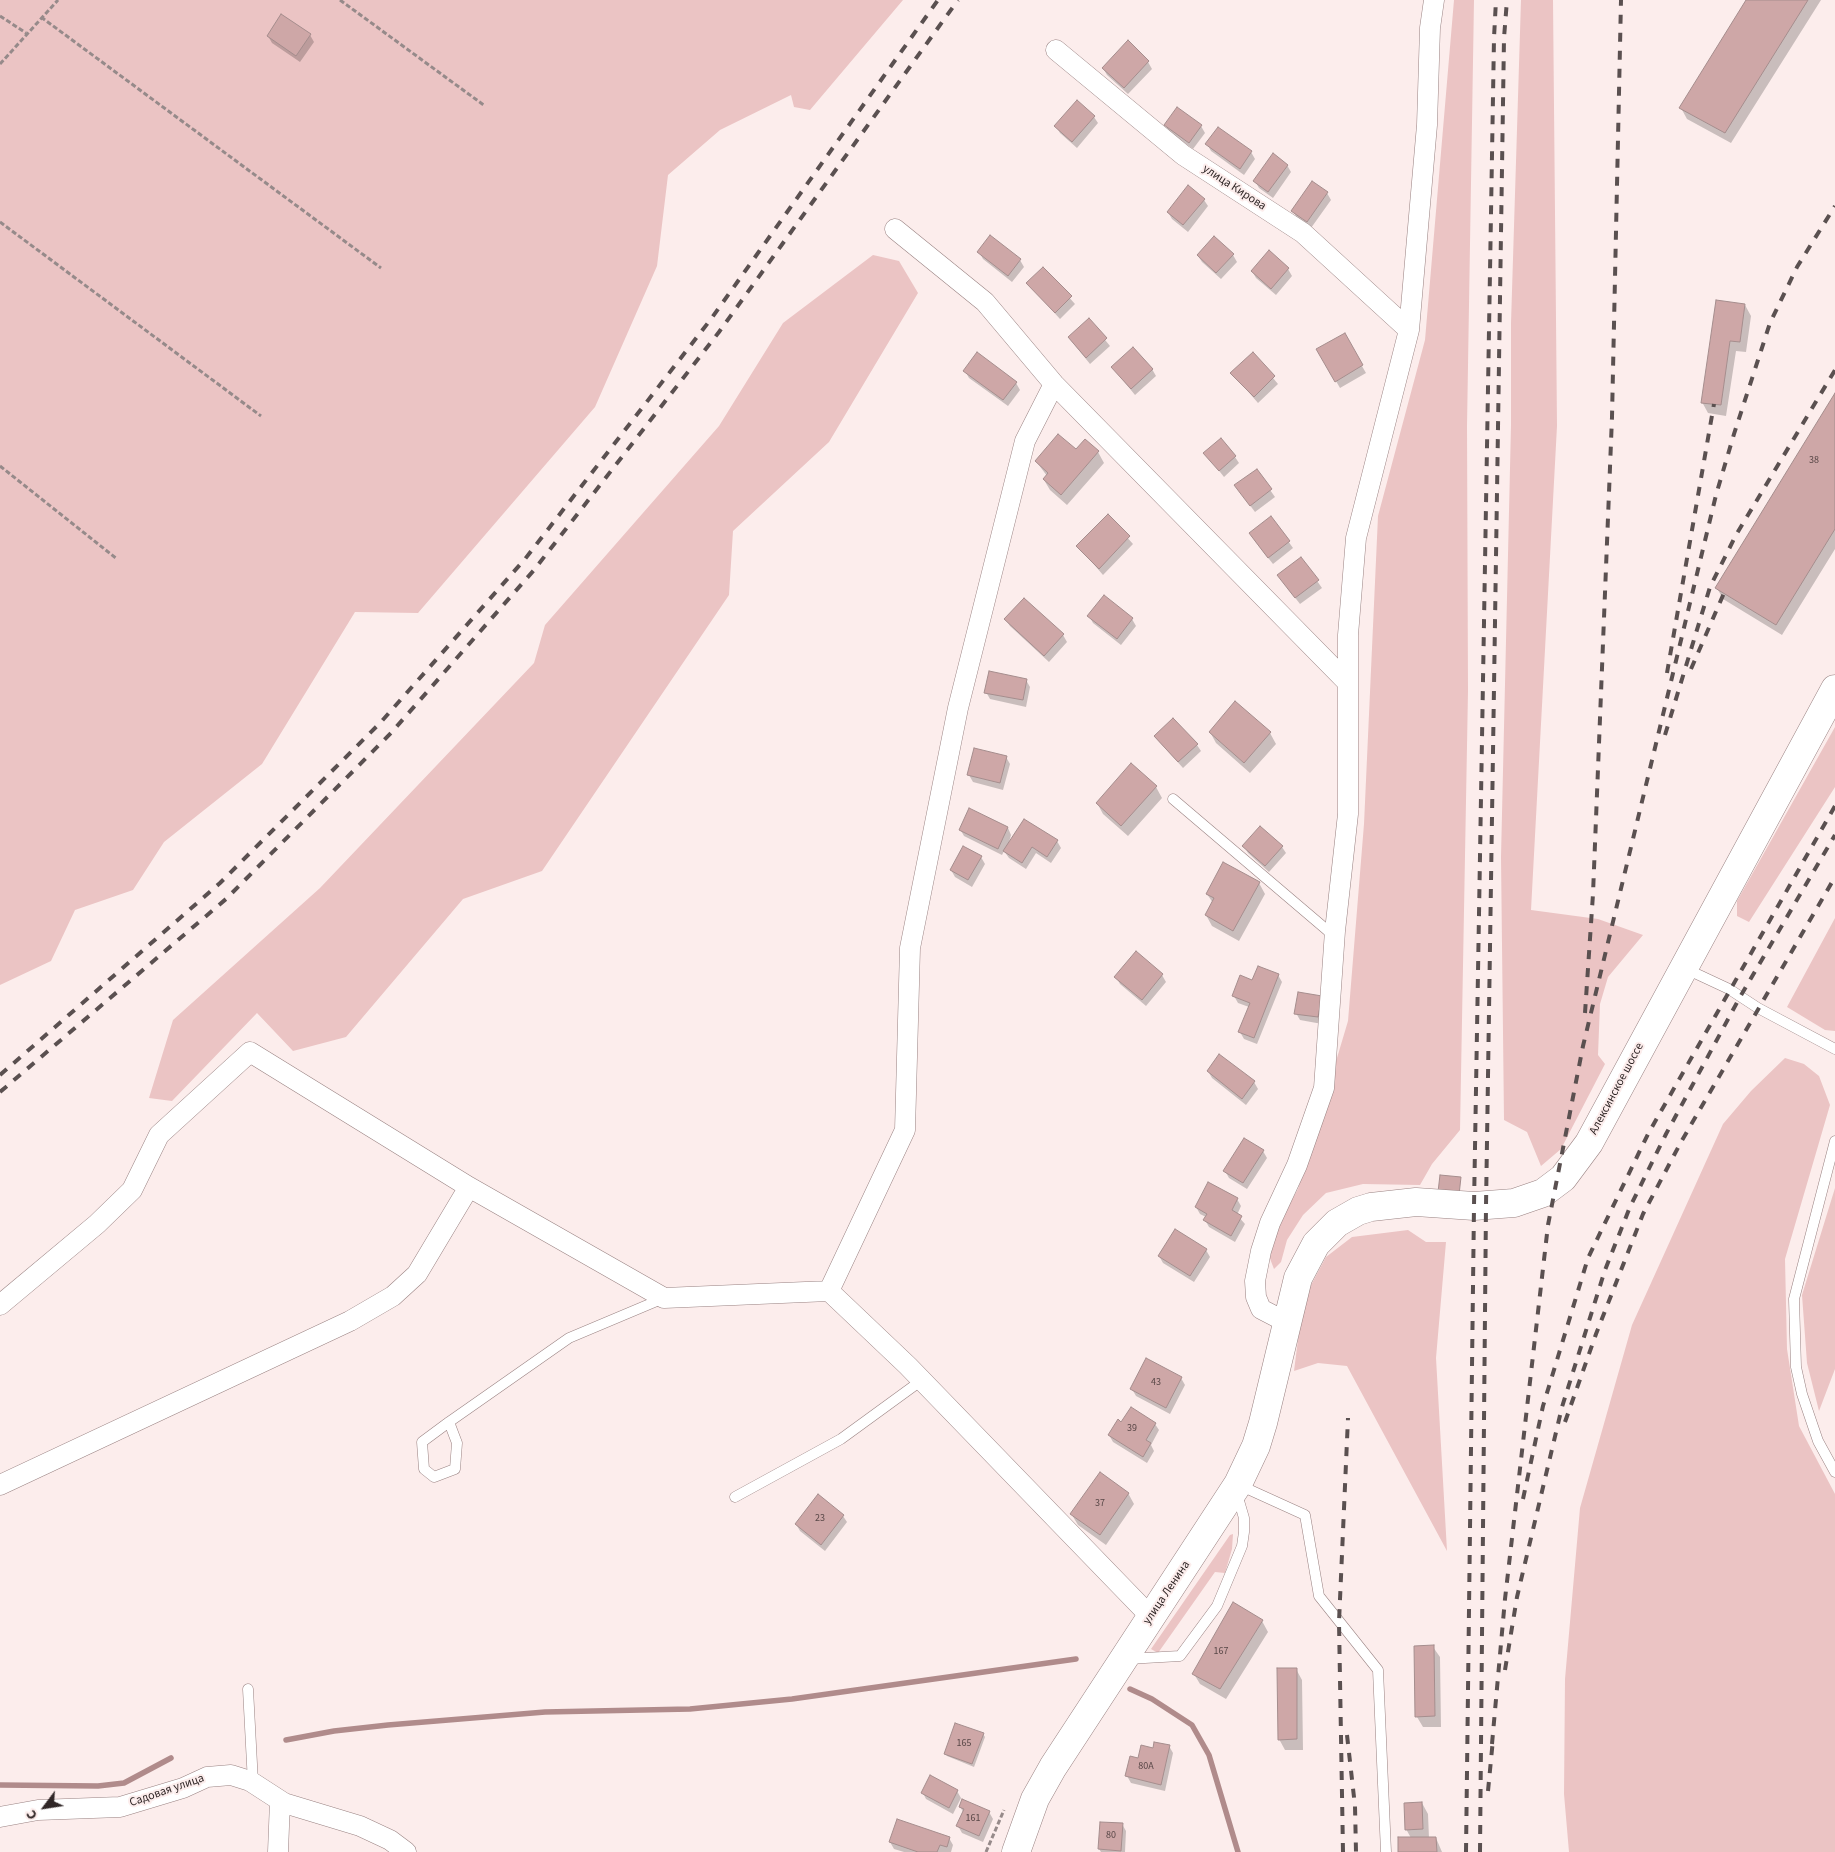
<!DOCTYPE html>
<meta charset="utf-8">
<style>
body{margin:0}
#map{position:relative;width:1835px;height:1852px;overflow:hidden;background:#fcedec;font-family:"Source Sans 3",sans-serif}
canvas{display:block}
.north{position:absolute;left:20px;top:1782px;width:50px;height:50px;-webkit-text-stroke:4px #fcedec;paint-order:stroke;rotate:239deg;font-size:14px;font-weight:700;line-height:20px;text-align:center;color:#302727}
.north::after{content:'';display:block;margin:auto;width:18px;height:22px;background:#302727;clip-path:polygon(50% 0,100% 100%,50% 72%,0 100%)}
</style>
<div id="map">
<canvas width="1835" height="1852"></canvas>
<div class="north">С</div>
</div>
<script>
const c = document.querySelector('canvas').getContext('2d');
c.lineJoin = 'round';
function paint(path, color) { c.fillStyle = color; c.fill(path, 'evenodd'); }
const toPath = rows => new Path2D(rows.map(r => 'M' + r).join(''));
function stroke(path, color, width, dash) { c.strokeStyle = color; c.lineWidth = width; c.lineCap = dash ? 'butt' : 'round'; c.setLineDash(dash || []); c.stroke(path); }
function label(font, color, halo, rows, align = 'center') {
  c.font = font + ' "Source Sans 3",sans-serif'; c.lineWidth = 4; c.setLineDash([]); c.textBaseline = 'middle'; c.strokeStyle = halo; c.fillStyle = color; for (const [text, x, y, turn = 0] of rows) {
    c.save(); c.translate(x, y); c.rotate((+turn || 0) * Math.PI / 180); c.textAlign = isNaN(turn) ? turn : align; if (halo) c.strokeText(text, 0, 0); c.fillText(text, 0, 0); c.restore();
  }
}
const green = toPath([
 [0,0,903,0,810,110,794,107,791,95,720,130,668,175,657,266,595,407,418,613,355,612,262,764,164,842,133,890,75,910,51,961,0,985],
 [1454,0,1474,0,1467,426,1468,691,1460,1130,1432,1164,1420,1185,1363,1184,1326,1193,1303,1215,1287,1240,1281,1262,1274,1269,1269,1256,1275,1230,1298,1189,1348,1021,1364,824,1378,516,1425,340],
 [1521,0,1553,0,1557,426,1531,910,1598,919,1643,935,1608,977,1600,1004,1598,1055,1605,1064,1561,1149,1541,1166,1527,1132,1504,1120,1501,857,1511,425,1511,323],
 [873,255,899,261,918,293,829,442,733,531,729,595,542,871,463,899,346,1037,293,1051,257,1013,172,1101,149,1098,173,1020,320,888,534,663,545,625,719,426,783,323],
 [1835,727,1835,787,1749,922,1737,916,1737,901],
 [1835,918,1835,1031,1825,1030,1787,1007],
 [1785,1058,1804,1064,1819,1076,1830,1105,1785,1259,1787,1349,1799,1426,1835,1494,1835,1852,1569,1852,1564,1794,1565,1679,1580,1508,1632,1325,1723,1124,1751,1091],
 [1835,1188,1835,1369,1819,1411,1807,1363,1802,1295],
 [1408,1230,1426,1242,1446,1242,1436,1358,1447,1551,1347,1366,1318,1363,1294,1371,1301,1316,1310,1287,1326,1257,1352,1237],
 [1233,1534,1232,1549,1225,1573,1215,1572,1158,1653,1151,1649,1230,1535]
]);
const shadow = toPath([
 [1747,0,1821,0,1731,143,1687,119,1681,108],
 [310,35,314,42,300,62,272,43,268,36],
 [1148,62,1152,69,1128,94,1107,75,1103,68],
 [1177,108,1201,126,1205,133,1193,149,1169,132,1165,125],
 [1094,117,1098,123,1077,148,1060,133,1056,126],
 [1207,144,1251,152,1255,159,1244,175,1211,151],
 [1287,165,1291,172,1273,198,1259,188,1255,181],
 [1327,193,1331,200,1311,228,1297,218,1293,211],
 [1204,200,1208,206,1188,232,1172,219,1168,212],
 [979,252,1020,260,1024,267,1012,282,983,259],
 [1269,252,1288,269,1292,276,1276,295,1256,278,1252,271],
 [1233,255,1237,262,1221,279,1202,262,1198,256],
 [1043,268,1075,304,1060,319,1028,284],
 [1745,305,1751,316,1746,352,1736,351,1726,416,1708,413,1702,402],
 [1089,320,1110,346,1090,364,1069,338],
 [1344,335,1366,373,1340,388,1318,350],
 [1253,354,1278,384,1258,403,1232,373],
 [1113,368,1152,369,1156,376,1135,395],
 [965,371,1016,383,1020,390,1008,406,969,378],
 [1835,395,1835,549,1782,635,1723,599,1717,588],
 [1085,440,1098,452,1104,463,1067,505,1050,490,1044,480,1047,476,1036,461,1076,451],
 [1205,453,1235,457,1239,463,1224,477],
 [1256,470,1275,497,1255,512,1240,492],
 [1108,516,1133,544,1103,575,1078,546],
 [1271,517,1293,548,1273,564,1254,540],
 [1301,558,1322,588,1300,604,1283,582],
 [1024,599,1063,635,1067,642,1049,662,1010,626,1006,620],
 [1089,616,1132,619,1136,626,1121,645,1093,623],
 [1026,680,1030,687,1026,707,990,699,986,692],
 [1210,732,1270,733,1276,744,1250,773,1216,743],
 [1155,737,1197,745,1201,751,1183,768],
 [1006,757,1010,764,1003,790,973,782,969,775],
 [1156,787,1162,798,1128,836,1103,814,1097,803],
 [969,810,1008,828,1011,835,1008,846,1057,841,1061,848,1051,863,1036,853,1026,869,1009,858,1004,851,1002,855,964,836,960,829],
 [1244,846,1282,847,1286,853,1269,872,1248,853],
 [981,857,985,864,972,887,955,877,951,870],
 [1259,883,1265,894,1239,941,1212,926,1206,915,1213,903,1207,894],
 [1136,953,1162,975,1166,982,1146,1006,1120,984,1116,977],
 [1278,975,1282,982,1257,1044,1244,1039,1240,1032,1249,1007,1238,1003,1234,996,1253,982],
 [1321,997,1322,1024,1300,1020,1296,1013],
 [1208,1071,1254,1082,1258,1089,1246,1105,1212,1078],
 [1263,1151,1267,1158,1247,1189,1229,1178,1225,1171],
 [1209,1183,1237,1199,1241,1206,1237,1215,1245,1224,1235,1242,1209,1227,1205,1220,1206,1217,1200,1214,1196,1207],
 [1206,1250,1210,1257,1194,1282,1163,1263,1159,1256],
 [1181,1378,1185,1385,1170,1414,1136,1396,1132,1389],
 [1122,1423,1155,1424,1159,1430,1151,1445,1154,1451,1147,1463,1113,1442,1109,1435],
 [1128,1493,1134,1504,1106,1545,1078,1525,1072,1515],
 [843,1516,847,1522,825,1551,800,1531,796,1524],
 [1262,1621,1268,1632,1226,1699,1200,1684,1194,1674],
 [1433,1647,1440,1657,1441,1727,1423,1727,1417,1717],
 [1296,1669,1302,1680,1303,1750,1285,1750,1279,1739],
 [983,1734,985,1737,974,1767,947,1756,945,1753],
 [1169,1746,1173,1753,1165,1791,1131,1783,1127,1776,1139,1760,1154,1749],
 [931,1777,957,1791,961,1798,953,1814,926,1799,923,1793],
 [1422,1803,1428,1814,1429,1838,1436,1838,1442,1852,1400,1852,1411,1838,1406,1829],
 [960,1807,989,1812,993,1819,983,1842,962,1833,958,1826,964,1813],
 [1122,1824,1126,1831,1125,1852,1101,1852,1099,1849],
 [949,1838,953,1845,951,1852,904,1852,894,1849,890,1842]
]);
const stream = toPath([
 [1130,1689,1152,1699,1192,1725,1209,1755,1238,1852],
 [286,1740,334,1731,388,1725,545,1712,690,1709,792,1699,1076,1659],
 [0,1785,98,1786,124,1783,171,1758]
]);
const building = toPath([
 [1746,0,1808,0,1725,133,1679,108,1746,0],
 [281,14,311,34,296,56,267,36,281,14],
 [1128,40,1149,61,1124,88,1102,68,1128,40],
 [1077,100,1095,116,1072,142,1054,126,1077,100],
 [1177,107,1202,125,1189,143,1164,125,1177,107],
 [1218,127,1252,151,1240,169,1205,144,1218,127],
 [1273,153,1288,165,1268,192,1253,181,1273,153],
 [1312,181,1328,192,1307,222,1291,211,1312,181],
 [1188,185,1205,199,1183,225,1167,212,1188,185],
 [990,235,1021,259,1008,276,977,252,990,235],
 [1214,236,1234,254,1216,273,1197,255,1214,236],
 [1269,250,1289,268,1271,289,1251,271,1269,250],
 [1043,267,1072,296,1055,313,1026,283,1043,267],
 [1716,300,1745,304,1740,342,1730,341,1721,405,1701,403,1716,300],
 [1089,318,1107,338,1086,358,1068,337,1089,318],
 [1345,333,1363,365,1335,382,1316,349,1345,333],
 [1133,347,1153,369,1131,389,1111,367,1133,347],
 [977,352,1017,382,1003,400,963,371,977,352],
 [1253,352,1275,376,1254,397,1230,373,1253,352],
 [1835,393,1835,529,1776,625,1715,588,1835,393],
 [1058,434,1076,449,1085,439,1099,451,1061,495,1043,479,1048,473,1035,461,1058,434],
 [1221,438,1236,456,1219,471,1203,453,1221,438],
 [1257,469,1272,489,1250,506,1234,485,1257,469],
 [1108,514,1130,536,1099,569,1076,546,1108,514],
 [1271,516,1290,541,1268,558,1249,533,1271,516],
 [1301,557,1319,580,1295,598,1277,575,1301,557],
 [1104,595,1133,618,1117,639,1087,616,1104,595],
 [1024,598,1064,634,1044,656,1004,619,1024,598],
 [989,671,1027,679,1023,700,984,693,989,671],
 [1235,701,1271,732,1244,763,1209,732,1235,701],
 [1173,718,1198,744,1178,762,1154,736,1173,718],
 [974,748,1007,756,1000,783,967,775,974,748],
 [1131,763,1157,786,1121,826,1096,803,1131,763],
 [969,808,1008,827,998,849,959,830,969,808],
 [1024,819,1058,840,1047,857,1032,847,1022,863,1003,851,1024,819],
 [1260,826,1283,846,1265,866,1242,846,1260,826],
 [963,846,982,856,968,880,950,870,963,846],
 [1223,862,1260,882,1233,931,1205,915,1214,898,1206,894,1223,862],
 [1136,951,1163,974,1142,1000,1114,977,1136,951],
 [1258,966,1279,974,1254,1038,1238,1032,1250,1003,1232,996,1240,975,1252,980,1258,966],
 [1298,992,1322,996,1318,1017,1294,1014,1298,992],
 [1219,1054,1255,1081,1242,1099,1207,1071,1219,1054],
 [1244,1138,1264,1150,1243,1183,1223,1171,1244,1138],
 [1440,1175,1461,1177,1459,1195,1438,1192,1440,1175],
 [1208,1182,1238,1198,1232,1210,1242,1216,1231,1236,1203,1220,1207,1214,1195,1207,1208,1182],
 [1175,1229,1207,1249,1190,1276,1158,1256,1175,1229],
 [1146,1358,1182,1377,1166,1408,1130,1389,1146,1358],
 [1131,1407,1156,1423,1146,1440,1151,1443,1143,1457,1108,1435,1118,1419,1121,1422,1131,1407],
 [1100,1472,1129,1493,1100,1535,1070,1514,1100,1472],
 [818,1494,844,1515,821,1545,795,1524,818,1494],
 [1233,1602,1263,1620,1220,1689,1192,1674,1233,1602],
 [1434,1645,1435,1716,1415,1717,1414,1646,1434,1645],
 [1277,1668,1297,1668,1297,1739,1278,1740,1277,1668],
 [955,1723,984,1733,972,1764,944,1754,955,1723],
 [1154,1742,1170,1745,1161,1785,1125,1776,1130,1756,1138,1758,1141,1745,1153,1748,1154,1742],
 [930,1775,958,1790,949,1808,921,1793,930,1775],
 [962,1799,990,1811,979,1836,956,1826,964,1809,959,1807,962,1799],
 [1422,1802,1423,1829,1405,1830,1404,1803,1422,1802],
 [897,1819,950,1837,947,1847,940,1845,937,1852,918,1852,889,1842,897,1819],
 [1100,1822,1123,1823,1121,1851,1098,1849,1100,1822],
 [1398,1837,1436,1837,1437,1852,1398,1852,1398,1837]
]);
const path = toPath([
 [340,0,485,106],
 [0,16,26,33],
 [41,17,381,268],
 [0,64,58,0],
 [0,222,261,416],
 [0,466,117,559],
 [986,1852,1004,1810]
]);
const service = toPath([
 [1173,799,1334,936],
 [1684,968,1729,989,1758,1008,1835,1049],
 [1835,1141,1794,1299,1796,1367,1802,1394,1818,1441,1835,1472],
 [449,1422,457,1443,455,1469,434,1477,424,1469,422,1442,449,1422,569,1338,664,1298],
 [1239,1485,1305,1515,1319,1596,1378,1670,1386,1852],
 [735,1497,841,1439,922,1380],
 [1127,1659,1180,1656,1217,1606,1242,1546,1244,1532,1244,1518,1237,1494],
 [248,1689,253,1783]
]);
const minor = toPath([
 [1056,50,1183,155,1303,233,1409,330],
 [895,229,985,302,1054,384,1348,683],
 [829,1291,905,1130,910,948,958,708,1025,441,1054,384],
 [0,1305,97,1224,132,1190,159,1135,250,1052,469,1187,664,1298,829,1291,908,1366,1151,1617],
 [1286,1322,1261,1309,1256,1297,1255,1281,1261,1251,1270,1223,1297,1165,1324,1088,1335,931,1348,814,1348,635,1356,538,1409,330,1427,125,1430,28,1434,0],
 [0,1485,350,1321,393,1296,417,1274,469,1187],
 [0,1817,38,1810,120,1807,183,1788,207,1777,231,1775,250,1781,284,1803,360,1826,390,1840,406,1852],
 [278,1852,280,1801]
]);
const secondary = toPath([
 [1016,1852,1035,1799,1053,1767,1238,1484,1256,1446,1263,1423,1298,1278,1316,1244,1337,1223,1358,1211,1371,1207,1416,1202,1474,1206,1514,1203,1543,1193,1563,1178,1589,1143,1835,689]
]);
const rail = toPath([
 [1691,669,1724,593],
 [1667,673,1714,404],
 [1665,735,1710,587,1736,535,1835,370],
 [1585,1013,1593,894,1612,417,1621,0],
 [0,1075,220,883,381,722,525,559,711,319,938,0],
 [0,1092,226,899,391,733,534,570,719,332,958,0],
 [1565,1422,1596,1334,1643,1214,1681,1142,1835,877],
 [1523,1499,1543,1406,1588,1258,1648,1134,1835,806],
 [1505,1670,1517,1597,1562,1407,1605,1270,1630,1207,1666,1134,1740,997,1835,835],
 [1347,1735,1355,1806,1356,1852],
 [1492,1744,1505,1599,1548,1225,1583,1046,1716,495,1734,434,1770,323,1797,267,1835,206],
 [1488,1791,1493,1739],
 [1343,1852,1339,1622,1348,1418],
 [1466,1852,1474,1206,1494,38,1496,0],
 [1480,1852,1486,1206,1504,38,1507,0]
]);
const numberNames = [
 ["38",1814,461],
 ["43",1156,1383],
 ["39",1132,1429],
 ["37",1100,1504],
 ["23",820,1519],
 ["167",1221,1652],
 ["165",964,1744],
 ["80А",1146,1767],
 ["161",973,1819],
 ["80",1111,1836]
];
const streetNames = [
 ["улица Кирова",1234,188,33],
 ["Алексинское шоссе",1617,1089,-62],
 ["улица Ленина",1167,1593,-56],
 ["Садовая улица",167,1791,-19]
];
paint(green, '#ebc4c4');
paint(shadow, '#0003');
stroke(stream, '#b08b8b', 5.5);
paint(building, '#cea7a7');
stroke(building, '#a58d8d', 1);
stroke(service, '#998282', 11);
stroke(minor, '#998282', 21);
stroke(secondary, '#998282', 29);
stroke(path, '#968a8a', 3, [5, 2.5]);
stroke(service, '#fff', 10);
stroke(minor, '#fff', 20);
stroke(secondary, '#fff', 28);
stroke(rail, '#5a5050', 4, [9, 9]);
label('10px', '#584747', null, numberNames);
label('12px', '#302727', '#fcedec', streetNames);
</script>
